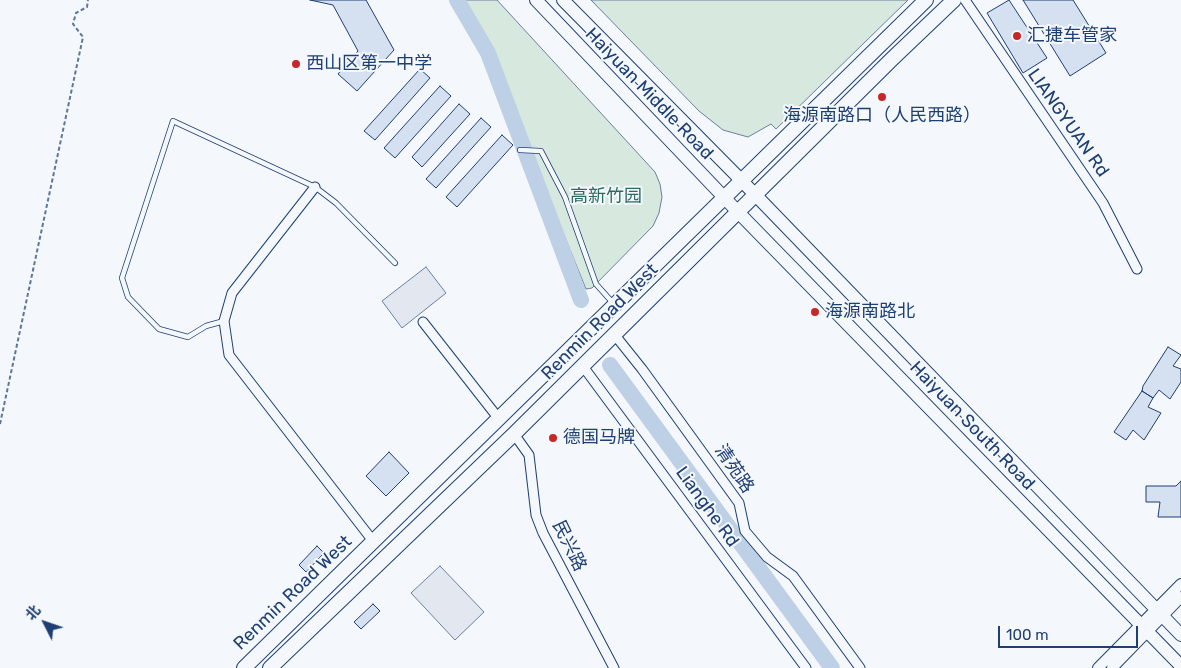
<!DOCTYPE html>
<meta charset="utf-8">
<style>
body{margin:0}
#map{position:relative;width:1181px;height:668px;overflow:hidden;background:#f4f7fb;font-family:Rubik,"Noto Sans SC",sans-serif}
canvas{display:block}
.north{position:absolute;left:20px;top:598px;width:50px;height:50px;-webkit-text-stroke:4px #f4f7fb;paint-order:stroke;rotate:311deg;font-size:14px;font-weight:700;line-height:20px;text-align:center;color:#1d3f73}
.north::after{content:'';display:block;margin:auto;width:18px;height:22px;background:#1d3f73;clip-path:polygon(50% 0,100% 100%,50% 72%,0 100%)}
.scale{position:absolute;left:998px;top:626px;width:140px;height:22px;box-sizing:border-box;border:2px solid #1d3f73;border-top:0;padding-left:6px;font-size:15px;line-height:18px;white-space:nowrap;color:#1d3f73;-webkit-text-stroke:4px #f4f7fb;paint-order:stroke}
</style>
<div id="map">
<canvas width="1181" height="668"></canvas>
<div class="north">北</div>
<div class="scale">100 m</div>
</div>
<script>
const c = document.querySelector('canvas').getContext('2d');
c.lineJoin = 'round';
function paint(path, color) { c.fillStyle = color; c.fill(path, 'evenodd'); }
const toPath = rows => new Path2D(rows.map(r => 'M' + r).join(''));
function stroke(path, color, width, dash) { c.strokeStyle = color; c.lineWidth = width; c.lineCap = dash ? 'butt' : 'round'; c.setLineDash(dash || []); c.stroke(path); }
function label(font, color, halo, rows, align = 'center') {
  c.font = font + ' Rubik,"Noto Sans SC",sans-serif'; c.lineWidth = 4; c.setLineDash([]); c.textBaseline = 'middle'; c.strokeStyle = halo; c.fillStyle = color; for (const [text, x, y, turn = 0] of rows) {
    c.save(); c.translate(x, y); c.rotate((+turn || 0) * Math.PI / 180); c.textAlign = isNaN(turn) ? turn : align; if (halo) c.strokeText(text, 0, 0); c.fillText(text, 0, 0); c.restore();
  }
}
const green = toPath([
 [461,0,497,0,655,172,660,184,662,197,659,213,653,226,592,288,586,289,487,46,461,0],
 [591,0,908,0,776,129,771,124,748,137,723,130,699,111,591,0]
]);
const parking = toPath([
 [426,267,446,293,402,328,382,301,426,267],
 [440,566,484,612,455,640,411,593,440,566]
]);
const river = toPath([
 [457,0,488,53,581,300],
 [610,365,832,668]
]);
const building = toPath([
 [310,0,366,0,394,50,357,91,338,74,358,51,333,5,310,0],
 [1009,0,1047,58,1023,73,987,13,1009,0],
 [1023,0,1073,0,1106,53,1070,76,1023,0],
 [420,69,430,78,375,140,364,131,420,69],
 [440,86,451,96,395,158,384,148,440,86],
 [459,104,470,114,422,167,412,157,459,104],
 [481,118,491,127,436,188,426,179,481,118],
 [502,135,513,145,457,207,446,197,502,135],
 [1168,347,1181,355,1173,366,1181,369,1181,382,1170,399,1159,390,1153,398,1142,391,1143,386,1168,347],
 [1142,391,1153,398,1148,407,1161,413,1144,440,1133,430,1126,440,1114,432,1142,391],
 [389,452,409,473,386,496,366,476,389,452],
 [1181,481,1181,517,1158,517,1160,502,1146,502,1146,486,1176,486,1181,481],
 [317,546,324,553,306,572,299,565,317,546],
 [373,604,380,611,361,629,354,622,373,604]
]);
const path = toPath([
 [0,424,83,37,73,24,76,13,87,7,88,0]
]);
const service = toPath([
 [520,150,541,151,565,197,596,284,613,303],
 [224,321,206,326,188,337,159,329,128,297,122,278,173,121,315,187,336,203,395,263]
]);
const minor = toPath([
 [965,0,1103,203,1137,269],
 [315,187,232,293,224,321,229,355,373,541],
 [423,322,499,419],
 [614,334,642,369,739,503,745,531,767,557,793,576,860,668],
 [582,365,806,668],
 [514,434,529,455,536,515,543,533,614,668]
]);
const tertiary = toPath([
 [1098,668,1181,584],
 [1112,668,1181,597]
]);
const secondary = toPath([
 [536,0,738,212,1181,666],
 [563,0,741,180,1181,635]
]);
const primary = toPath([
 [244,668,926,0],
 [270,668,514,434,892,59,954,0]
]);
const markers = [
 [1017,36,5,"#c62828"],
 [296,64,5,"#c62828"],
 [882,97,5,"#c62828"],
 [815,312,5,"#c62828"],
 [553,438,5,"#c62828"]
];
const poiNames = [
 ["汇捷车管家",1027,36],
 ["西山区第一中学",306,64],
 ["海源南路口（人民西路）",882,116,"center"],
 ["海源南路北",825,312],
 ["德国马牌",563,438]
];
const streetNames = [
 ["Haiyuan Middle Road",649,94,46],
 ["LIANGYUAN Rd",1068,123,55],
 ["Renmin Road West",600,322,-45],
 ["Haiyuan South Road",972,426,46],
 ["清苑路",734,469,56],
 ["Lianghe Rd",707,507,54],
 ["民兴路",569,546,64],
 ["Renmin Road West",293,593,-44]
];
const parkNames = [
 ["高新竹园",606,197]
];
paint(green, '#d7e8df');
stroke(green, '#687fa3', 1);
paint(parking, '#e3e8f0');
stroke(parking, '#687fa3', 1);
stroke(river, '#bed0e5', 16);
paint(building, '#d5e0f0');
stroke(building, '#1d3f73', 1);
stroke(service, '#1d3f73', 6);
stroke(minor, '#1d3f73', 11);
stroke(tertiary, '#1d3f73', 12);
stroke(secondary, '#1d3f73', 14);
stroke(primary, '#1d3f73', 16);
stroke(path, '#5e769c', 2, [4, 2.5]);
stroke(service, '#f4f7fb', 4.5);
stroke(minor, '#f4f7fb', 9);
stroke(tertiary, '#f4f7fb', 10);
stroke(secondary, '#f4f7fb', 12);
stroke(primary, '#f4f7fb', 14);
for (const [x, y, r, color] of markers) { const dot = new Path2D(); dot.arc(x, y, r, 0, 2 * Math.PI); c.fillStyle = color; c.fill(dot); stroke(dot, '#f4f7fb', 2); }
label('18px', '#1d3f73', '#f4f7fb', poiNames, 'left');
label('18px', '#1d3f73', '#f4f7fb', streetNames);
label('18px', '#2c6c60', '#f4f7fb', parkNames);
</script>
